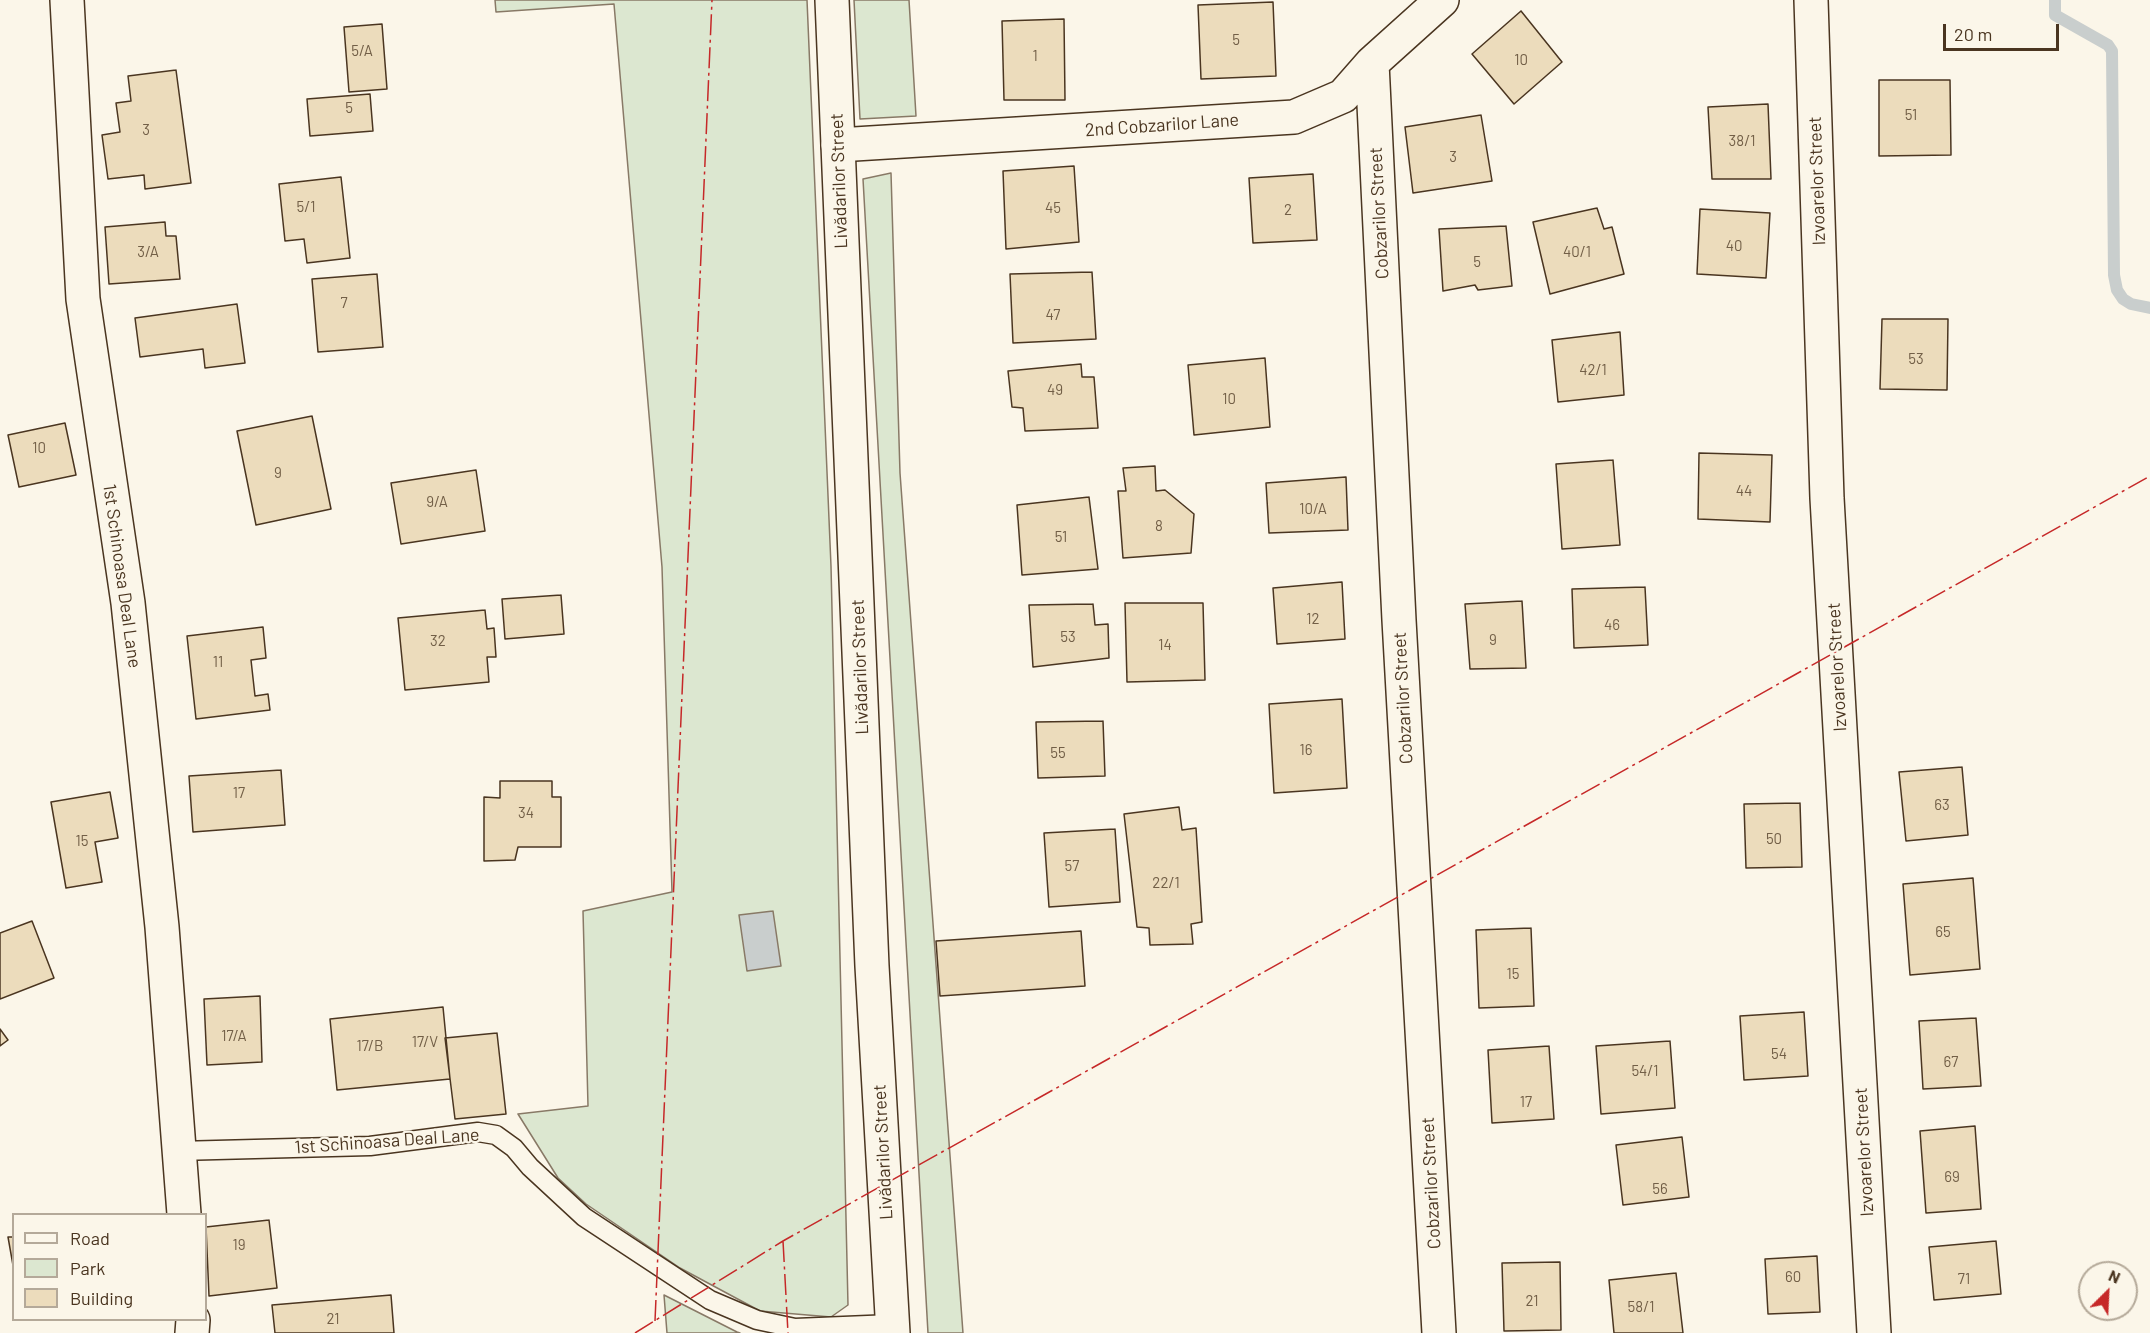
<!DOCTYPE html>
<meta charset="utf-8">
<style>
body{margin:0}
#map{position:relative;width:2150px;height:1333px;overflow:hidden;background:#fbf6e9;font-family:Barlow,sans-serif}
canvas{display:block}
.legend{position:absolute;left:12px;top:1213px;width:195px;height:108px;box-sizing:border-box;background:#fbf6e9;border:2px solid #b4a999;margin:0;padding:8px 10px;list-style:none;font-size:18px;color:#4a3520}
.legend li{display:flex;align-items:center;gap:12px;height:30px}
.legend b{width:30px;border:2px solid #b4a999}
.north{position:absolute;left:2078px;top:1261px;width:60px;height:60px;box-sizing:border-box;background:#fbf6e9;border:2px solid #b4a999;border-radius:50%;rotate:24deg;font-size:16px;font-weight:700;line-height:24px;text-align:center;color:#4a3520}
.north::after{content:'';display:block;margin:auto;width:21px;height:27px;background:#c62828;clip-path:polygon(50% 0,100% 100%,50% 72%,0 100%)}
.scale{position:absolute;left:1943px;top:24px;width:116px;height:27px;box-sizing:border-box;border:3px solid #4a3520;border-top:0;padding-left:8px;font-size:18px;line-height:21px;white-space:nowrap;color:#4a3520;-webkit-text-stroke:4px #fbf6e9;paint-order:stroke}
</style>
<div id="map">
<canvas width="2150" height="1333"></canvas>
<ul class="legend">
<li><b style="height:8px;background:#fbf6e9"></b>Road</li>
<li><b style="height:16px;background:#dce7d0"></b>Park</li>
<li><b style="height:16px;background:#ecdcbc"></b>Building</li>
</ul>
<div class="north">N</div>
<div class="scale">20 m</div>
</div>
<script>
const c = document.querySelector('canvas').getContext('2d');
c.lineJoin = 'round';
function paint(path, color) { c.fillStyle = color; c.fill(path, 'evenodd'); }
const toPath = rows => new Path2D(rows.map(r => 'M' + r).join(''));
function stroke(path, color, width, dash) { c.strokeStyle = color; c.lineWidth = width; c.lineCap = dash ? 'butt' : 'round'; c.setLineDash(dash || []); c.stroke(path); }
function label(font, color, halo, rows, align = 'center') {
  c.font = font + ' Barlow,sans-serif'; c.lineWidth = 4.5; c.setLineDash([]); c.textBaseline = 'middle'; c.strokeStyle = halo; c.fillStyle = color; for (const [text, x, y, turn = 0] of rows) {
    c.save(); c.translate(x, y); c.rotate((+turn || 0) * Math.PI / 180); c.textAlign = isNaN(turn) ? turn : align; if (halo) c.strokeText(text, 0, 0); c.fillText(text, 0, 0); c.restore();
  }
}
const green = toPath([
 [495,0,807,0,831,566,848,1305,831,1317,760,1311,680,1268,586,1204,558,1178,518,1114,588,1106,583,911,672,892,662,567,614,4,496,12,495,0],
 [854,0,909,0,916,116,860,119,854,0],
 [891,173,900,473,963,1333,928,1333,863,179,891,173],
 [664,1295,737,1332,740,1333,667,1333,664,1295]
]);
const water = toPath([
 [773,911,781,966,747,971,739,915,773,911]
]);
const stream = toPath([
 [2055,0,2055,15,2108,45,2112,51,2114,275,2117,290,2123,299,2131,304,2150,308]
]);
const building = toPath([
 [1273,2,1276,76,1201,79,1198,5,1273,2],
 [1521,11,1562,62,1514,104,1472,54,1521,11],
 [1064,19,1065,100,1004,100,1002,21,1064,19],
 [382,24,387,89,349,92,344,27,382,24],
 [176,70,191,183,145,189,144,175,108,179,102,135,120,132,116,103,131,101,128,76,176,70],
 [1879,80,1950,80,1951,155,1879,156,1879,80],
 [370,94,373,131,310,136,307,99,370,94],
 [1768,104,1771,179,1712,179,1708,107,1768,104],
 [1481,115,1492,181,1413,193,1405,127,1481,115],
 [1074,166,1079,242,1006,249,1003,171,1074,166],
 [1313,174,1317,240,1253,243,1249,178,1313,174],
 [341,177,350,258,307,263,304,239,285,241,279,184,341,177],
 [1597,208,1604,229,1612,227,1624,274,1550,294,1533,222,1597,208],
 [1700,209,1770,213,1766,278,1697,274,1700,209],
 [165,222,166,236,176,236,180,279,109,284,105,227,165,222],
 [1506,226,1512,286,1478,290,1475,285,1443,291,1439,229,1506,226],
 [1092,272,1096,339,1013,343,1010,274,1092,272],
 [377,274,383,347,318,352,312,279,377,274],
 [237,304,245,363,205,368,203,349,140,357,135,318,237,304],
 [1882,319,1948,319,1947,390,1880,389,1882,319],
 [1620,332,1624,395,1558,402,1552,340,1620,332],
 [1265,358,1270,427,1194,435,1188,365,1265,358],
 [1081,364,1082,377,1094,377,1098,428,1025,431,1023,408,1012,407,1008,371,1081,364],
 [312,416,331,509,256,525,237,431,312,416],
 [65,423,76,475,19,487,8,435,65,423],
 [1699,453,1772,455,1770,522,1698,519,1699,453],
 [1613,460,1620,545,1562,549,1556,464,1613,460],
 [1155,466,1156,491,1165,490,1194,514,1191,553,1123,558,1118,491,1126,491,1123,468,1155,466],
 [476,470,485,531,401,544,391,483,476,470],
 [1346,477,1348,530,1269,533,1266,483,1346,477],
 [1089,497,1098,569,1022,575,1017,505,1089,497],
 [1342,582,1345,639,1277,644,1273,588,1342,582],
 [1645,587,1648,645,1574,648,1572,589,1645,587],
 [561,595,564,634,505,639,502,599,561,595],
 [1522,601,1526,668,1470,669,1465,604,1522,601],
 [1125,603,1203,603,1205,680,1127,682,1125,603],
 [1093,604,1095,625,1108,624,1109,658,1033,667,1029,605,1093,604],
 [485,610,487,629,494,628,496,657,487,657,489,682,405,690,398,618,485,610],
 [263,627,266,658,251,660,255,696,268,694,270,710,196,719,187,636,263,627],
 [1342,699,1347,788,1274,793,1269,704,1342,699],
 [1103,721,1105,776,1038,778,1036,722,1103,721],
 [1962,767,1968,835,1906,841,1899,772,1962,767],
 [281,770,285,825,193,832,189,776,281,770],
 [500,781,552,781,552,797,561,797,561,847,518,847,515,860,484,861,484,797,500,798,500,781],
 [110,792,118,838,95,842,102,882,66,888,51,802,110,792],
 [1800,803,1802,867,1746,868,1744,804,1800,803],
 [1179,807,1182,830,1196,828,1202,922,1191,924,1193,944,1150,945,1149,928,1137,927,1124,814,1179,807],
 [1115,829,1120,902,1049,907,1044,833,1115,829],
 [1973,878,1980,969,1910,975,1903,884,1973,878],
 [32,921,54,978,0,999,0,933,32,921],
 [1531,928,1534,1006,1479,1008,1476,930,1531,928],
 [1081,931,1085,986,940,996,936,941,1081,931],
 [260,996,262,1062,207,1065,204,999,260,996],
 [443,1007,450,1079,337,1090,330,1019,443,1007],
 [1804,1012,1808,1076,1744,1080,1740,1016,1804,1012],
 [1976,1018,1981,1086,1923,1089,1919,1021,1976,1018],
 [0,1029,8,1040,0,1046,0,1029],
 [497,1033,506,1114,455,1119,445,1038,497,1033],
 [1670,1041,1675,1108,1601,1114,1596,1046,1670,1041],
 [1549,1046,1554,1119,1492,1123,1488,1050,1549,1046],
 [1975,1126,1981,1209,1926,1213,1920,1131,1975,1126],
 [1682,1137,1689,1197,1623,1205,1616,1145,1682,1137],
 [269,1220,277,1288,209,1296,206,1227,269,1220],
 [8,1237,14,1237,14,1271,8,1237],
 [1996,1241,2001,1294,1934,1300,1929,1247,1996,1241],
 [1817,1256,1820,1312,1768,1314,1765,1259,1817,1256],
 [1560,1262,1561,1330,1504,1331,1502,1263,1560,1262],
 [1676,1273,1683,1333,1614,1333,1609,1280,1676,1273],
 [391,1295,394,1333,275,1333,272,1305,391,1295]
]);
const lane = toPath([
 [178,1151,370,1146,478,1132,496,1135,514,1148,530,1167,584,1217,710,1300,757,1320,795,1328,892,1324]
]);
const street = toPath([
 [67,0,83,299,128,603,162,927,184,1214],
 [1811,0,1827,498,1874,1333],
 [1372,63,1399,620,1439,1333],
 [838,145,1294,117,1343,96,1372,63,1442,0],
 [192,1333,193,1320]
]);
const secondary = toPath([
 [832,0,872,966,893,1333]
]);
const power = toPath([
 [783,1241,788,1333],
 [655,1321,712,0],
 [635,1333,783,1241,2150,476]
]);
const numberNames = [
 ["5",1236,40],
 ["5/A",362,51],
 ["1",1035,56],
 ["10",1521,60],
 ["5",349,108],
 ["51",1911,115],
 ["3",146,130],
 ["38/1",1742,141],
 ["3",1453,157],
 ["5/1",306,207],
 ["45",1053,208],
 ["2",1288,210],
 ["40",1734,246],
 ["3/A",148,252],
 ["40/1",1577,252],
 ["5",1477,262],
 ["7",344,303],
 ["47",1053,315],
 ["53",1916,359],
 ["42/1",1593,370],
 ["49",1055,390],
 ["10",1229,399],
 ["10",39,448],
 ["9",278,473],
 ["44",1744,491],
 ["9/A",437,502],
 ["10/A",1313,509],
 ["8",1159,526],
 ["51",1061,537],
 ["12",1313,619],
 ["46",1612,625],
 ["53",1068,637],
 ["9",1493,640],
 ["32",438,641],
 ["14",1165,645],
 ["11",218,662],
 ["16",1306,750],
 ["55",1058,753],
 ["17",239,793],
 ["63",1942,805],
 ["34",526,813],
 ["50",1774,839],
 ["15",82,841],
 ["57",1072,866],
 ["22/1",1166,883],
 ["65",1943,932],
 ["15",1513,974],
 ["17/A",234,1036],
 ["17/V",425,1042],
 ["17/B",370,1046],
 ["54",1779,1054],
 ["67",1951,1062],
 ["54/1",1645,1071],
 ["17",1526,1102],
 ["69",1952,1177],
 ["56",1660,1189],
 ["19",239,1245],
 ["60",1793,1277],
 ["71",1964,1279],
 ["21",1532,1301],
 ["58/1",1641,1307],
 ["21",333,1319]
];
const streetNames = [
 ["2nd Cobzarilor Lane",1162,125,-4],
 ["Livădarilor Street",839,181,-92],
 ["Izvoarelor Street",1817,181,-92],
 ["Cobzarilor Street",1379,213,-93],
 ["1st Schinoasa Deal Lane",122,576,82],
 ["Livădarilor Street",860,667,-92],
 ["Izvoarelor Street",1837,667,-93],
 ["Cobzarilor Street",1403,698,-93],
 ["1st Schinoasa Deal Lane",387,1141,-4],
 ["Livădarilor Street",883,1152,-93],
 ["Izvoarelor Street",1864,1152,-93],
 ["Cobzarilor Street",1431,1183,-93]
];
paint(green, '#dce7d0');
stroke(green, '#887966', 1.5);
paint(water, '#c9cecd');
stroke(water, '#887966', 1.5);
stroke(stream, '#c9cecd', 12);
paint(building, '#ecdcbc');
stroke(building, '#4a3520', 1.5);
stroke(lane, '#4a3520', 21);
stroke(street, '#4a3520', 36);
stroke(secondary, '#4a3520', 36);
stroke(lane, '#fbf6e9', 18);
stroke(street, '#fbf6e9', 33);
stroke(secondary, '#fbf6e9', 33);
stroke(power, '#c62828', 1.5, [21, 4.5, 3, 4.5]);
label('15px', '#725f47', null, numberNames);
label('18px', '#4a3520', '#fbf6e9', streetNames);
</script>
